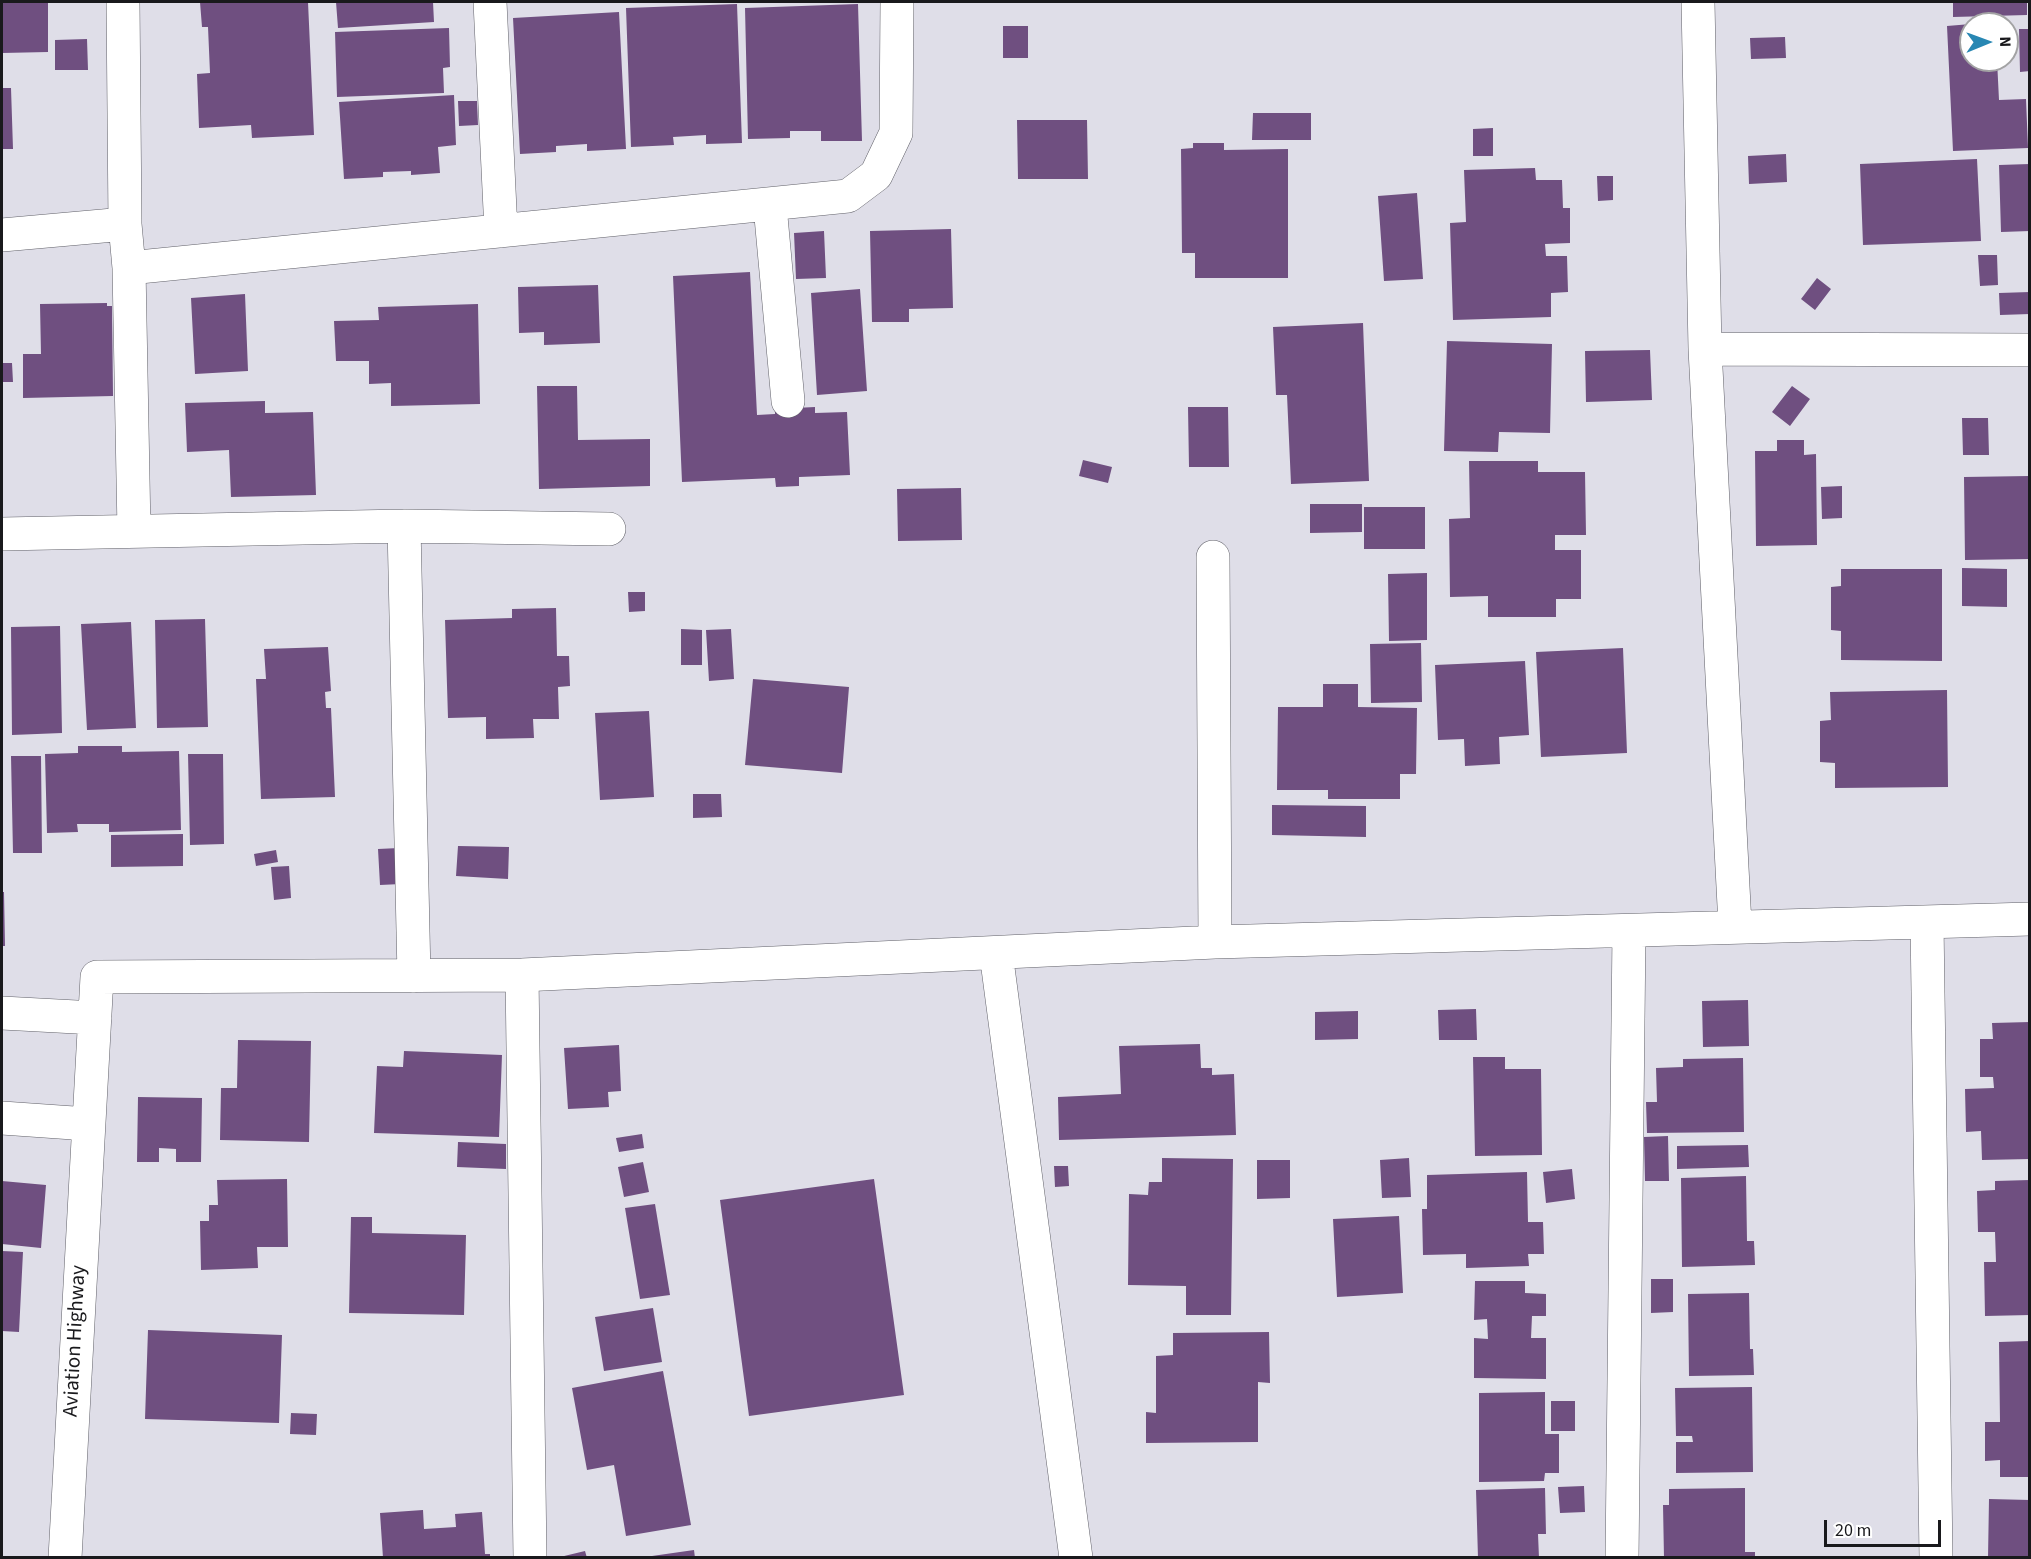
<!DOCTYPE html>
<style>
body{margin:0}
#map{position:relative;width:2031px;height:1559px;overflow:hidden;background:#dfdee8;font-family:"Source Sans 3",sans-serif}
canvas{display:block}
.frame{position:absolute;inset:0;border:3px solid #19191c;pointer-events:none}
.north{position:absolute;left:1959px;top:12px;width:60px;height:60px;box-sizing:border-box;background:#fff;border:2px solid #a3a3a4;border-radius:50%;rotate:89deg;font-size:16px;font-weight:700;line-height:24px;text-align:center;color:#19191c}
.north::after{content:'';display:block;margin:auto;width:21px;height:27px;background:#2887b3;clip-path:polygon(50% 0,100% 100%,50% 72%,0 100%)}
.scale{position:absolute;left:1824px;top:1520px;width:117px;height:27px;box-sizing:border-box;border:3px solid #19191c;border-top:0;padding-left:8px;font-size:18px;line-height:21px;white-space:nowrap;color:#19191c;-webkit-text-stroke:4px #fff;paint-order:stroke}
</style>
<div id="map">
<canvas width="2031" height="1559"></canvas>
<div class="frame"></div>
<div class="north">N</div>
<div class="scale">20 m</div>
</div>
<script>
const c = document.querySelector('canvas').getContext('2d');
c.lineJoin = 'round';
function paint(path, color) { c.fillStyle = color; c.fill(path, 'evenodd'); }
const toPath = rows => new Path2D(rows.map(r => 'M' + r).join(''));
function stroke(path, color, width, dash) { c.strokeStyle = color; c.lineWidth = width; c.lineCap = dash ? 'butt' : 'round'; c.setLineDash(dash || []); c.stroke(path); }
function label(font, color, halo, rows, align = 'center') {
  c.font = font + ' "Source Sans 3",sans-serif'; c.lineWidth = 6; c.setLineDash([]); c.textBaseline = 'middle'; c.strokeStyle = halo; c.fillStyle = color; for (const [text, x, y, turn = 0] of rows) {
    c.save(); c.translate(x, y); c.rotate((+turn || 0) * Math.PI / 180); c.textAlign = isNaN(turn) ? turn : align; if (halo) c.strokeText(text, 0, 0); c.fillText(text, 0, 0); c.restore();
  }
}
const building = toPath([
 [2,2,48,2,48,52,2,53],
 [200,2,308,2,314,135,252,138,251,125,199,128,197,74,210,73,208,27,202,27],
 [336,2,433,2,434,22,338,28],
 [1953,2,2027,2,2027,15,1953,17],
 [737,4,742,143,706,144,706,135,673,137,674,145,631,147,626,8],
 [858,4,862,141,821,141,821,131,790,131,790,138,748,139,745,8],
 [619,12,626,149,587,151,587,144,556,146,556,152,520,154,513,18],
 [1971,24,1971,60,1997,60,1999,100,2026,99,2028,148,1953,151,1947,26],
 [1003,26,1028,26,1028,58,1003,58],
 [449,28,450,67,443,68,444,93,337,97,335,32],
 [2019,29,2030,29,2030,71,2020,72],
 [1785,37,1786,58,1751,59,1750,38],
 [87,39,88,70,55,70,55,40],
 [2,88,11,88,13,149,2,149],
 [454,95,456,145,438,147,440,173,411,175,411,171,383,172,383,177,344,179,339,102],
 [458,101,477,101,478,125,459,126],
 [1253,113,1311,113,1311,140,1252,140],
 [1017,120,1087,120,1088,179,1018,179],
 [1493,128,1493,156,1473,156,1473,129],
 [1193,143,1224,143,1224,150,1288,149,1288,278,1195,278,1195,253,1182,253,1181,149,1193,148],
 [1786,154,1787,182,1749,184,1748,156],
 [1977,159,1981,241,1863,245,1860,164],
 [2030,164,2030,231,2001,232,1999,165],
 [1535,168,1536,180,1562,180,1563,208,1570,208,1570,243,1545,244,1546,256,1567,256,1568,292,1551,293,1551,317,1453,320,1450,223,1466,222,1464,170],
 [1597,176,1613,176,1613,200,1598,201],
 [1417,193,1423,279,1384,281,1378,196],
 [951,229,953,308,909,309,909,322,872,322,870,231],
 [824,231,826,278,796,279,794,233],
 [1978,255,1997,255,1998,285,1980,286],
 [750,272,757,415,775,414,775,409,815,407,815,413,847,412,850,475,799,477,799,486,776,487,775,478,682,482,673,276],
 [1817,278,1831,289,1815,310,1801,299],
 [598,285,600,343,544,345,544,332,519,333,518,287],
 [860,289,867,391,817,395,811,293],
 [2030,292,2030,314,2000,315,1999,293],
 [245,294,248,371,195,374,191,298],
 [107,303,107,306,112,306,113,396,23,398,23,354,41,354,40,304],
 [478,304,480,404,391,406,391,383,369,384,369,361,336,361,334,321,379,320,378,307],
 [1363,323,1369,481,1291,484,1287,395,1276,395,1273,327],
 [1447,341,1552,344,1550,433,1499,432,1498,452,1444,451],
 [1650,350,1652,400,1586,402,1585,351],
 [2,363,12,363,13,382,2,382],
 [537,386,577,386,578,440,650,439,650,486,539,489],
 [1792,386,1810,399,1790,426,1772,412],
 [265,401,265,413,313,412,316,495,231,497,229,450,187,452,185,403],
 [1188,407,1228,407,1229,467,1189,467],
 [1962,418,1988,418,1989,455,1963,455],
 [1777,440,1804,440,1804,455,1816,454,1817,545,1756,546,1755,451,1777,451],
 [1083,460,1112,467,1108,483,1079,476],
 [1469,461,1538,461,1538,472,1585,472,1586,535,1555,535,1555,550,1581,550,1581,599,1556,599,1556,617,1488,617,1488,596,1450,597,1449,519,1470,518],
 [2030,476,2030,559,1965,560,1964,477],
 [1842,486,1842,518,1822,519,1821,487],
 [961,488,962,540,898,541,897,489],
 [1310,504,1362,504,1362,532,1310,533],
 [1364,507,1425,507,1425,549,1364,549],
 [1962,568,2007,569,2007,607,1962,606],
 [1841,569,1942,569,1942,661,1841,660,1841,631,1831,630,1831,587,1841,586],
 [1427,573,1427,640,1389,641,1388,574],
 [628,592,645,592,645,611,629,612],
 [556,608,557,656,569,656,570,686,558,687,559,719,533,719,534,738,486,739,486,717,448,718,445,620,512,618,512,609],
 [205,619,208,727,157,728,155,620],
 [131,622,136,728,87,730,81,624],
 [60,626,62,733,12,735,11,627],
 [681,629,702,630,702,665,681,665],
 [731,629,734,679,709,681,706,630],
 [1421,643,1422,702,1371,703,1370,644],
 [328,647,331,691,325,692,326,708,331,708,335,797,261,799,256,679,266,679,264,649],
 [1623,648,1627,753,1541,757,1536,652],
 [1525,661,1529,735,1499,737,1500,764,1465,766,1464,739,1438,740,1435,665],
 [753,679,849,687,842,773,745,765],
 [1323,684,1358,684,1358,707,1417,708,1416,774,1400,774,1400,799,1328,799,1328,790,1277,790,1278,707,1323,707],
 [1947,690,1948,787,1835,788,1835,763,1820,762,1820,721,1831,720,1830,692],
 [649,711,654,797,600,800,595,713],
 [78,746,122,746,122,752,179,751,181,830,109,832,109,824,77,824,78,832,47,833,45,754,78,753],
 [188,754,223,754,224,844,190,845],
 [11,756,41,756,42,853,13,853],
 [693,794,721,794,722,817,693,818],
 [1272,805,1366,806,1366,837,1272,835],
 [183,834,183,866,111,867,111,835],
 [458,846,509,847,508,879,456,876],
 [399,848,401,884,380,885,378,849],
 [276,850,278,862,256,866,254,854],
 [289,866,291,898,274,900,271,867],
 [2,892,4,892,5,946,2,946],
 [1748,1000,1749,1046,1703,1047,1702,1001],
 [1476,1009,1477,1040,1439,1040,1438,1010],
 [1358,1011,1358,1039,1315,1040,1315,1012],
 [2030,1022,2030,1159,1982,1160,1981,1131,1966,1132,1965,1089,1994,1088,1993,1077,1980,1077,1980,1039,1993,1039,1992,1023],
 [238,1040,311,1041,309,1142,220,1140,221,1088,237,1088],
 [1200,1044,1201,1068,1212,1068,1212,1075,1234,1074,1236,1135,1059,1140,1058,1097,1121,1094,1119,1046],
 [619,1045,621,1091,608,1092,609,1107,568,1109,564,1048],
 [404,1051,502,1055,499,1137,374,1133,377,1066,403,1067],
 [1473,1057,1505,1057,1505,1069,1541,1069,1542,1155,1475,1156],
 [1743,1058,1744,1132,1647,1133,1646,1102,1657,1102,1656,1068,1683,1067,1683,1059],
 [138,1097,202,1098,201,1162,176,1162,176,1149,159,1148,159,1162,137,1162],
 [642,1134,644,1148,619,1152,616,1138],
 [1668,1136,1669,1181,1645,1181,1644,1137],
 [458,1142,506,1144,506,1169,457,1167],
 [1748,1145,1749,1167,1677,1169,1677,1146],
 [1162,1158,1233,1159,1231,1315,1186,1315,1186,1286,1128,1285,1129,1194,1148,1195,1149,1182,1162,1182],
 [1409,1158,1411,1197,1382,1198,1380,1160],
 [1257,1160,1290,1160,1290,1198,1257,1199],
 [643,1162,649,1192,624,1197,618,1167],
 [1054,1166,1068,1166,1069,1186,1055,1187],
 [1572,1169,1575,1199,1546,1203,1543,1172],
 [1527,1172,1528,1222,1543,1222,1544,1254,1528,1254,1529,1266,1466,1268,1466,1254,1423,1255,1422,1209,1427,1209,1427,1175],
 [1746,1176,1747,1241,1754,1241,1755,1265,1682,1267,1681,1178],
 [287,1179,288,1247,257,1247,258,1268,201,1270,200,1221,209,1221,209,1205,218,1205,217,1180],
 [874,1179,904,1395,749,1416,720,1200],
 [2030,1180,2030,1315,1985,1316,1984,1262,1996,1262,1995,1232,1978,1232,1977,1191,1995,1190,1995,1181],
 [2,1181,46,1185,41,1248,2,1244],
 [655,1204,670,1295,640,1299,625,1208],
 [1399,1216,1403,1293,1337,1297,1333,1219],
 [351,1217,372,1217,372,1233,466,1235,464,1315,349,1313],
 [2,1251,23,1252,19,1332,2,1331],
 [1651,1279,1673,1279,1673,1312,1651,1313],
 [1475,1281,1525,1281,1525,1293,1546,1294,1546,1316,1532,1316,1531,1338,1546,1338,1546,1379,1474,1378,1474,1338,1488,1339,1487,1319,1474,1320],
 [1749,1293,1750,1349,1753,1349,1754,1375,1689,1376,1688,1294],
 [653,1308,662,1362,604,1371,595,1317],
 [148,1330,282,1335,279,1423,145,1419],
 [1269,1332,1270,1383,1258,1382,1258,1442,1146,1443,1146,1412,1156,1413,1156,1356,1173,1355,1173,1333],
 [2030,1341,2030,1477,2000,1477,2000,1460,1985,1461,1985,1422,2000,1422,1999,1342],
 [663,1371,691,1525,626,1536,614,1465,587,1470,572,1388],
 [1752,1387,1753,1472,1676,1473,1676,1442,1693,1442,1692,1436,1676,1436,1675,1388],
 [1545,1392,1545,1434,1559,1434,1559,1473,1545,1473,1544,1481,1479,1482,1479,1393],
 [1551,1401,1575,1401,1575,1431,1551,1431],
 [291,1413,317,1414,316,1435,290,1434],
 [1584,1486,1585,1512,1560,1513,1558,1487],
 [1545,1488,1546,1534,1538,1534,1539,1558,1478,1558,1476,1490],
 [1745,1488,1745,1552,1755,1552,1755,1558,1664,1558,1663,1505,1669,1505,1669,1489],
 [1989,1499,2030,1500,2030,1558,1988,1558],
 [423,1510,424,1529,456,1527,455,1514,482,1512,485,1554,490,1554,490,1558,383,1558,380,1513],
 [694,1550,695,1558,653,1558,652,1556],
 [585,1551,587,1558,560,1558,560,1557]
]);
const minor = toPath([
 [123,2,125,224,129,268,134,531],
 [490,2,501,231],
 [1698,2,1705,349,1735,925],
 [770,206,788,401],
 [2,235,125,224],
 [129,268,848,196,876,175,896,133,897,2],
 [1705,349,2030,350],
 [404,526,414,976],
 [2,534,404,526,609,529],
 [1213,557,1215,942],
 [1927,922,1936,1558],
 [996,953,1076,1558],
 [522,975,530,1558],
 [2,1013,95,1018],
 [2,1118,88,1124],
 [65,1558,97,977,522,975,1215,942,2030,919],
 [1622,1558,1629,932]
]);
const streetNames = [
 ["Aviation Highway",76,1341,-87]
];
paint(building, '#6f4f80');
stroke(minor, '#616169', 34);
stroke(minor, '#fff', 33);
label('21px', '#19191c', '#fff', streetNames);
</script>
